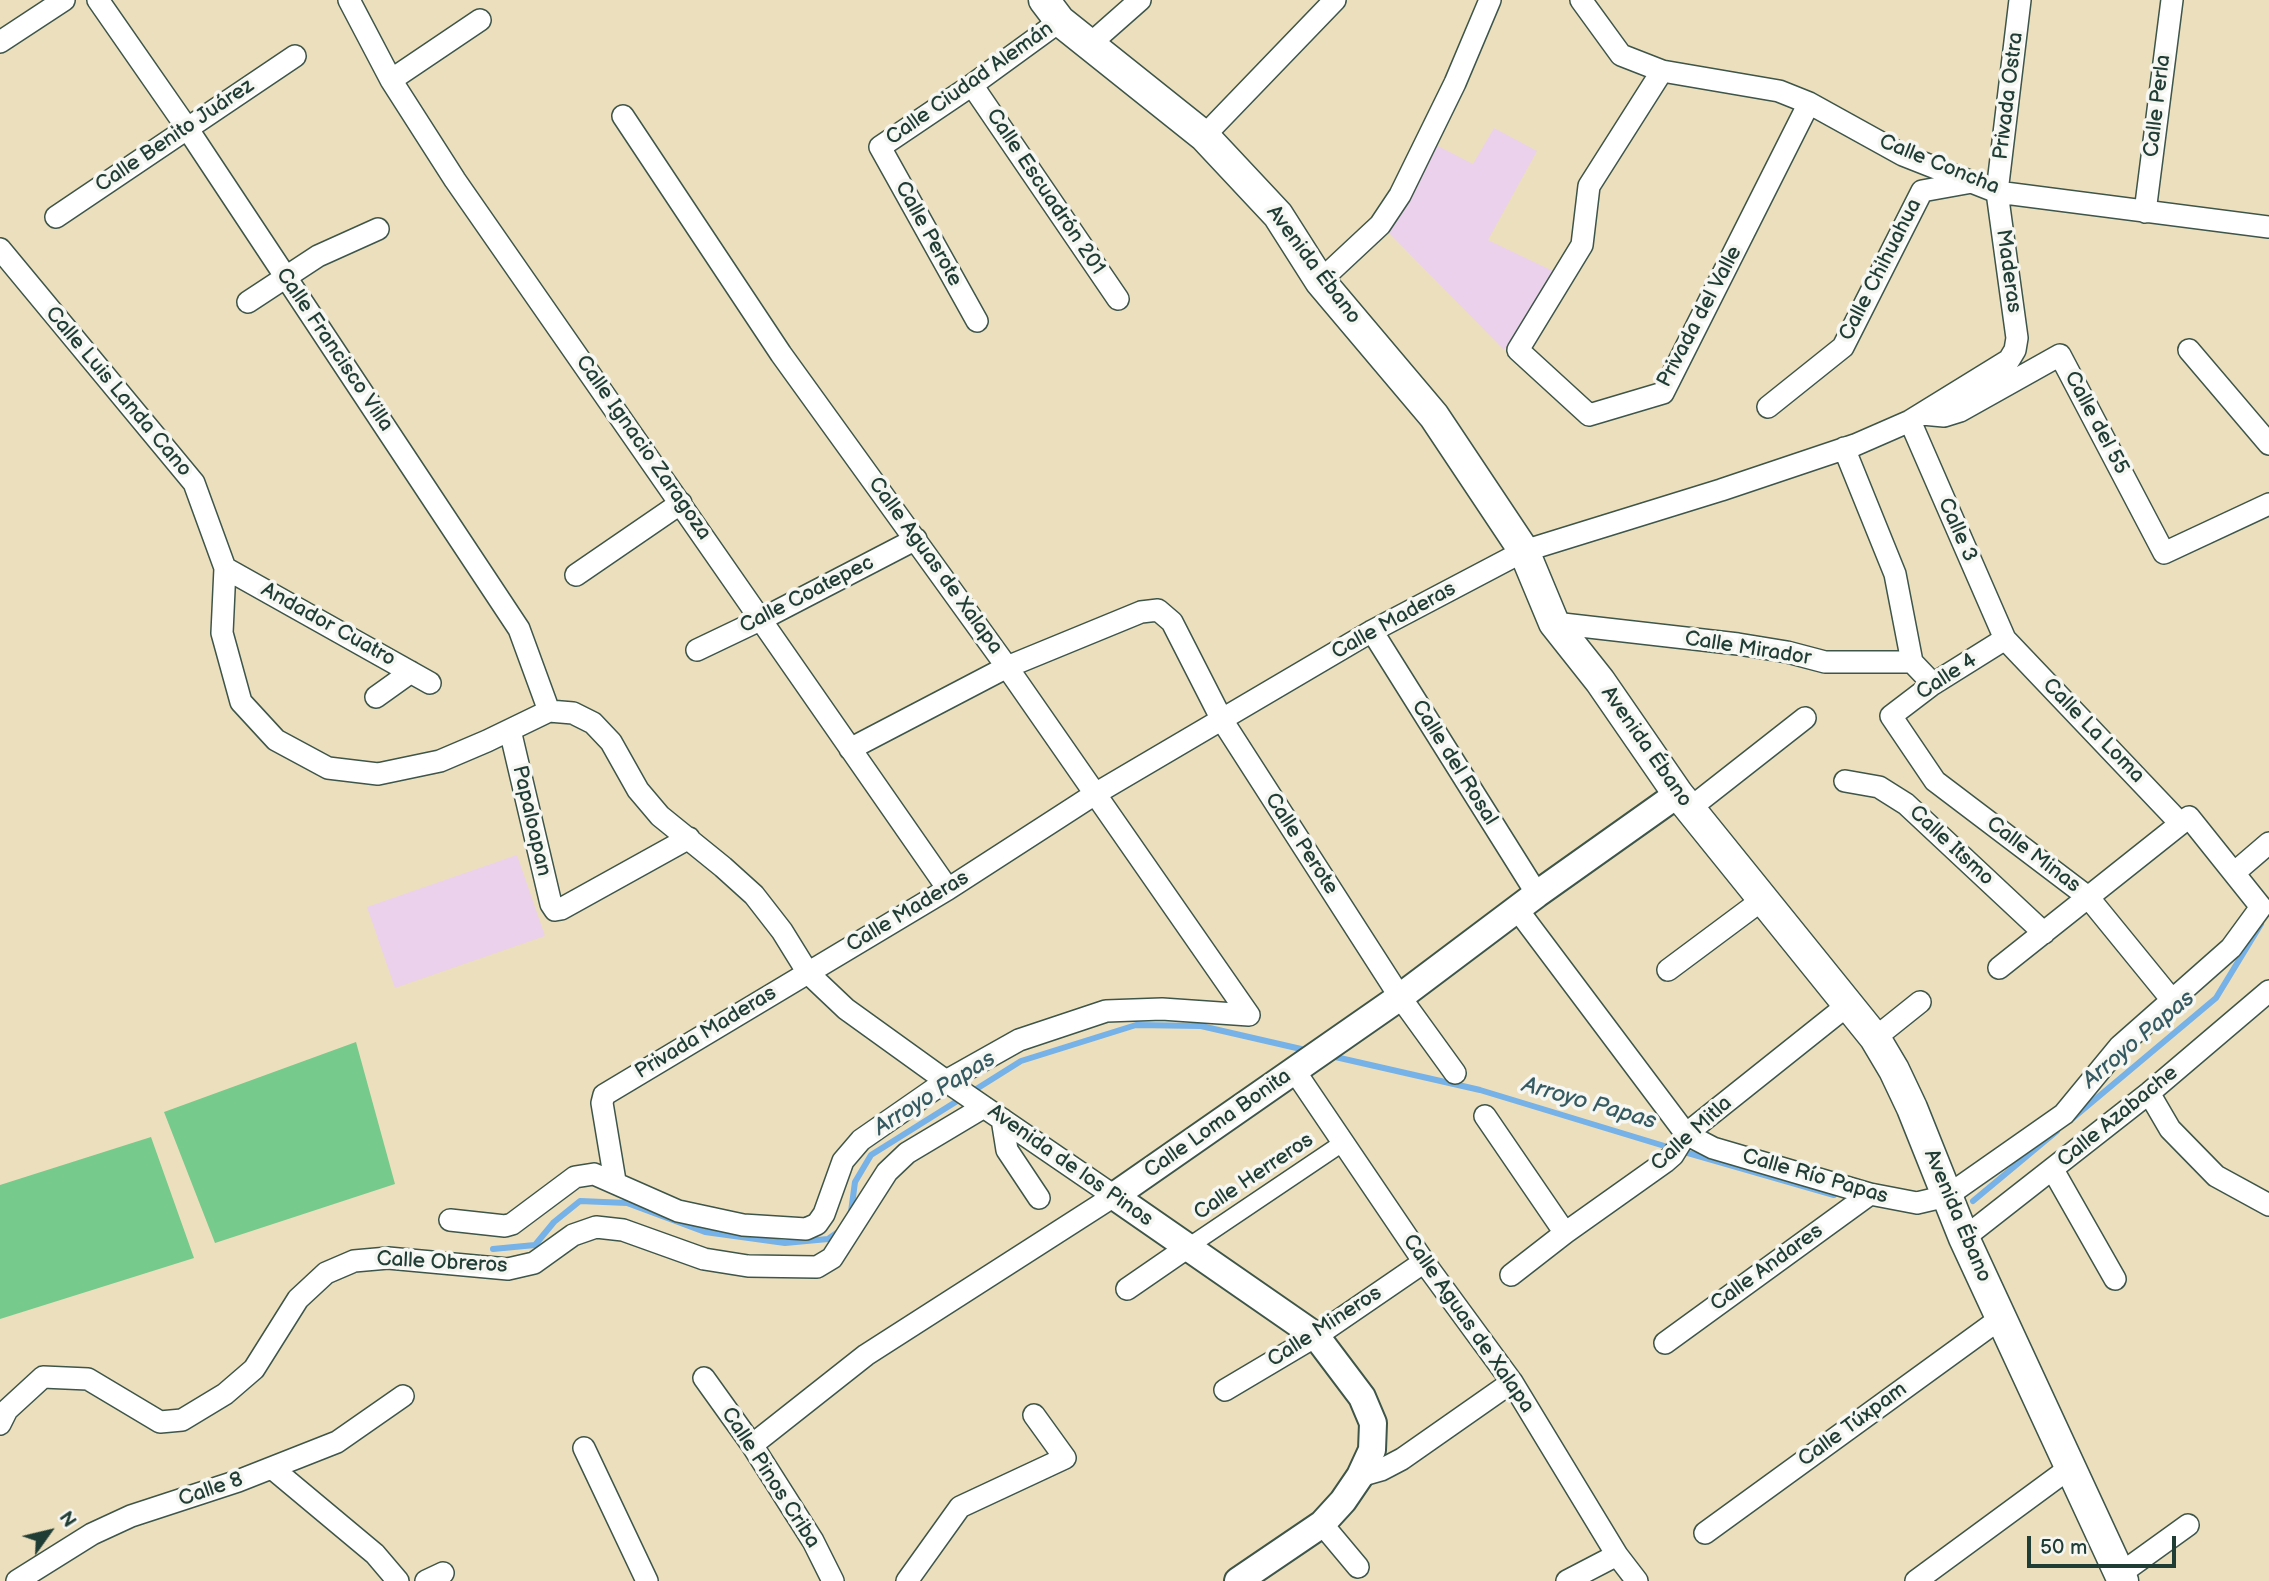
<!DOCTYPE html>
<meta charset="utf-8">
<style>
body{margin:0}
#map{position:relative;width:2269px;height:1581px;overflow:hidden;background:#ecdfbd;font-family:"Balsamiq Sans",sans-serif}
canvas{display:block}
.north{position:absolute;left:14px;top:1497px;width:70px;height:70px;-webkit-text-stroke:5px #f6f6f2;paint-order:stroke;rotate:56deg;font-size:19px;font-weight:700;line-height:28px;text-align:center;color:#1f3d34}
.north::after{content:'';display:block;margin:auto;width:24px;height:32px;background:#1f3d34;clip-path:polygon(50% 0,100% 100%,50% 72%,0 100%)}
.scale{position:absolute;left:2027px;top:1536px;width:149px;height:32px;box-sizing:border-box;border:4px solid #1f3d34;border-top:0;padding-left:9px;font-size:21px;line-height:24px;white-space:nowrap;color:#1f3d34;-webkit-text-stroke:5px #f6f6f2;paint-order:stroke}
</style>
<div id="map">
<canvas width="2269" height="1581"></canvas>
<div class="north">N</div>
<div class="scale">50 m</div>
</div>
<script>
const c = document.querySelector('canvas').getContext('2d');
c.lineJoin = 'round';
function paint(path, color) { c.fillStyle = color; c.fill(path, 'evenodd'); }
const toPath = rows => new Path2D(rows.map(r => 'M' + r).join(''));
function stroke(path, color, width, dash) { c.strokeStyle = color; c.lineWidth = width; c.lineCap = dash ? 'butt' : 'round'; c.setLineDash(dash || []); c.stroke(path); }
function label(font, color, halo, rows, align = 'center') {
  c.font = font + ' "Balsamiq Sans",sans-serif'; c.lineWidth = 7; c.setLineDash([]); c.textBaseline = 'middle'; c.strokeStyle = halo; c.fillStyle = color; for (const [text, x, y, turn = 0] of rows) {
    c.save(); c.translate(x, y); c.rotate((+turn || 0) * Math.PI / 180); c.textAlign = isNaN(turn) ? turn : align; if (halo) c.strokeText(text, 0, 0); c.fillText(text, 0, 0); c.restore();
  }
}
const built = toPath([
 [1494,128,1537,151,1488,240,1557,273,1504,350,1389,233,1436,145,1473,164],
 [517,855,545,936,395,988,367,907]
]);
const green = toPath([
 [356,1042,395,1184,215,1243,164,1112],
 [151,1137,194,1258,0,1319,0,1185]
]);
const stream = toPath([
 [1331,1056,1480,1090,1671,1148],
 [2073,1118,2216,998,2261,924],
 [1681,1151,1834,1195],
 [1973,1201,2057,1131],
 [851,1212,855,1182,871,1155,1021,1061,1136,1025,1201,1026,1301,1049],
 [493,1249,535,1245,554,1222,580,1201,627,1203,705,1232,785,1243,828,1239,841,1230]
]);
const pedestrian = toPath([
 [1188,1247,1344,1142]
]);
const minor = toPath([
 [98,0,187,128,519,629,549,711],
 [349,0,391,80,455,180,948,889],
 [1581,0,1621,55,1662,71,1779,91,1809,103,1903,155,1997,192,2269,227],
 [0,42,64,0],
 [1089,45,1140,0],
 [1662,71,1589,186,1582,245,1518,350,1589,415,1663,393,1809,103],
 [391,80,480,20],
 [972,85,1118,299],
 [623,116,781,354,1007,667,1249,1015],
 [1204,136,1335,0],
 [2145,212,2172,0],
 [56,217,295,56],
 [0,249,194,483,225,568,222,633,241,702,276,740,328,768,378,774,440,761,487,741,549,711],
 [1320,281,1380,225,1400,195,1455,83,1490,0],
 [248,302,318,256,378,229],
 [977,321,880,147,972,85,1060,21],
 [2189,350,2269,444],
 [1768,407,1843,347,1922,191,1972,182],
 [1922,414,1944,416,1960,411,2060,355,2164,553,2269,504],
 [1910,421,2005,639,2180,823],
 [1844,448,1895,574,1912,662],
 [225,568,430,683],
 [576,575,681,503],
 [1554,623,1738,644,1787,652,1825,662,1912,662,1933,684],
 [1372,631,1537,894],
 [2005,639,1933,684,1891,716,1935,781,2088,897,2172,1000],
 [697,650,762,619,916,539],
 [376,697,411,672],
 [549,711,573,713,593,723,611,742,638,790,660,816,723,867,754,895,782,931,808,973,846,1009,946,1081,1114,1196,866,1355,752,1445],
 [510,730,551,904,555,910,561,909,689,838],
 [850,749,1007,667,1141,612,1158,610,1172,622,1222,720,1400,997,1455,1073],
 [1845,781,1879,787,1906,804,2044,933],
 [1689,809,1805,718],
 [2234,873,2269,843],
 [1517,909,1686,1134,1713,1148,1870,1194,1917,1203,1947,1196,2064,1114,2120,1046,2231,948,2261,907,2189,817,1999,968],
 [1668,970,1762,900],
 [1875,1038,1920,1002],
 [1294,1070,1424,1262,1512,1382,1617,1555,1637,1581],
 [2149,1093,2170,1129,2216,1176,2269,1205],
 [1485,1116,1565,1233],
 [1002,1119,1007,1150,1039,1198],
 [2053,1170,2115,1279],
 [615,1181,602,1103,604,1095,948,889,1095,794,1372,631,1524,551,1721,490,1855,445,1910,421,2009,360,2015,350,2017,338,1997,192,2020,0],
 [450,1220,505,1226,512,1224,575,1177,594,1174,678,1211,743,1225,806,1229,817,1224,824,1214,843,1161,861,1140,946,1081,1019,1040,1106,1011,1162,1009,1249,1015],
 [1964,1238,2149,1093,2269,991],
 [1511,1275,1565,1233,1665,1162,1673,1155,1686,1134,1849,1004],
 [1127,1289,1188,1247],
 [1665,1343,1870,1194],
 [704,1378,752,1445,813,1541,833,1581],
 [1225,1390,1316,1336,1424,1262],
 [0,1424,7,1410,43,1377,88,1379,160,1422,182,1420,225,1394,254,1369,298,1299,326,1273,354,1261,388,1258,508,1269,534,1263,573,1235,596,1227,623,1230,704,1259,748,1266,817,1267,832,1258,887,1172,907,1153,984,1107],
 [584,1448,647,1581],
 [272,1468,375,1554,398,1581],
 [1360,1476,1381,1470,1402,1459,1512,1382],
 [1322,1524,1358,1567],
 [1705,1533,2001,1318],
 [2120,1574,2188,1525],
 [17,1581,92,1534,131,1516,238,1481,337,1442,403,1396],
 [426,1581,443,1573],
 [907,1581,960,1507,1065,1458,1034,1415],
 [1567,1581,1617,1555],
 [1916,1581,2071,1467]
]);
const tertiary = toPath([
 [1238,1581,1322,1524,1343,1501,1360,1476,1372,1450,1373,1423,1362,1397,1316,1336,1114,1196,1400,997,1537,894,1678,794]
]);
const secondary = toPath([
 [1044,0,1060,21,1204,136,1278,215,1320,281,1434,416,1524,551,1554,623,1600,681,1678,794,1875,1038,1894,1070,1912,1108,1964,1238,2123,1581]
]);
const streetNames = [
 ["Calle Ciudad Alemán",970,84,-35],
 ["Privada Ostra",2009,96,-83],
 ["Calle Perla",2158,106,-83],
 ["Calle Benito Juárez",175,136,-34],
 ["Calle Concha",1939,165,22],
 ["Calle Escuadrón 201",1045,192,56],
 ["Calle Perote",928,234,61],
 ["Avenida Ébano",1313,265,53],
 ["Calle Chihuahua",1881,270,-63],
 ["Maderas",2008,271,82],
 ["Privada del Valle",1700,317,-62],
 ["Calle Francisco Villa",334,350,56],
 ["Calle Luis Landa Cano",118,392,50],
 ["Calle del 55",2096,423,62],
 ["Calle Ignacio Zaragoza",643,448,55],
 ["Calle 3",1957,530,66],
 ["Calle Aguas de Xalapa",935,566,54],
 ["Calle Coatepec",807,595,-27],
 ["Calle Maderas",1394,621,-29],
 ["Andador Cuatro",328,625,29],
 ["Calle Mirador",1748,649,9],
 ["Calle 4",1947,677,-33],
 ["Calle La Loma",2093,731,46],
 ["Avenida Ébano",1646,747,55],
 ["Calle del Rosal",1454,763,58],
 ["Papaloapan",531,821,77],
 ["Calle Perote",1301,844,57],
 ["Calle Itsmo",1951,846,43],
 ["Calle Minas",2033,855,37],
 ["Calle Maderas",908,912,-31],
 ["Privada Maderas",706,1033,-31],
 ["Calle Azabache",2118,1117,-39],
 ["Calle Loma Bonita",1218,1124,-35],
 ["Calle Mitla",1692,1134,-42],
 ["Avenida de los Pinos",1070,1166,35],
 ["Calle Herreros",1254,1177,-34],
 ["Calle Río Papas",1815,1177,16],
 ["Avenida Ébano",1957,1216,67],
 ["Calle Obreros",442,1263,3],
 ["Calle Andares",1767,1268,-36],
 ["Calle Aguas de Xalapa",1468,1324,55],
 ["Calle Mineros",1325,1327,-33],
 ["Calle Túxpam",1853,1425,-36],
 ["Calle Pinos Criba",770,1478,57],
 ["Calle 8",211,1490,-19]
];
const waterNames = [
 ["Arroyo Papas",2139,1040,-40],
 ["Arroyo Papas",935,1094,-32],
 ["Arroyo Papas",1589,1104,16]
];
paint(built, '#ebd1eb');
paint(green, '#76ca8c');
stroke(stream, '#76b1e7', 6);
stroke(pedestrian, '#3e5549', 19);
stroke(minor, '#3e5549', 24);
stroke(tertiary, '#3e5549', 30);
stroke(secondary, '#3e5549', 33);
stroke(pedestrian, '#fff', 16);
stroke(minor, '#fff', 21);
stroke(tertiary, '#fff', 26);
stroke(secondary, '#fff', 30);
label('21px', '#1f3d34', '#f6f6f2', streetNames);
label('italic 23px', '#355a61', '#f6f6f2', waterNames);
</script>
